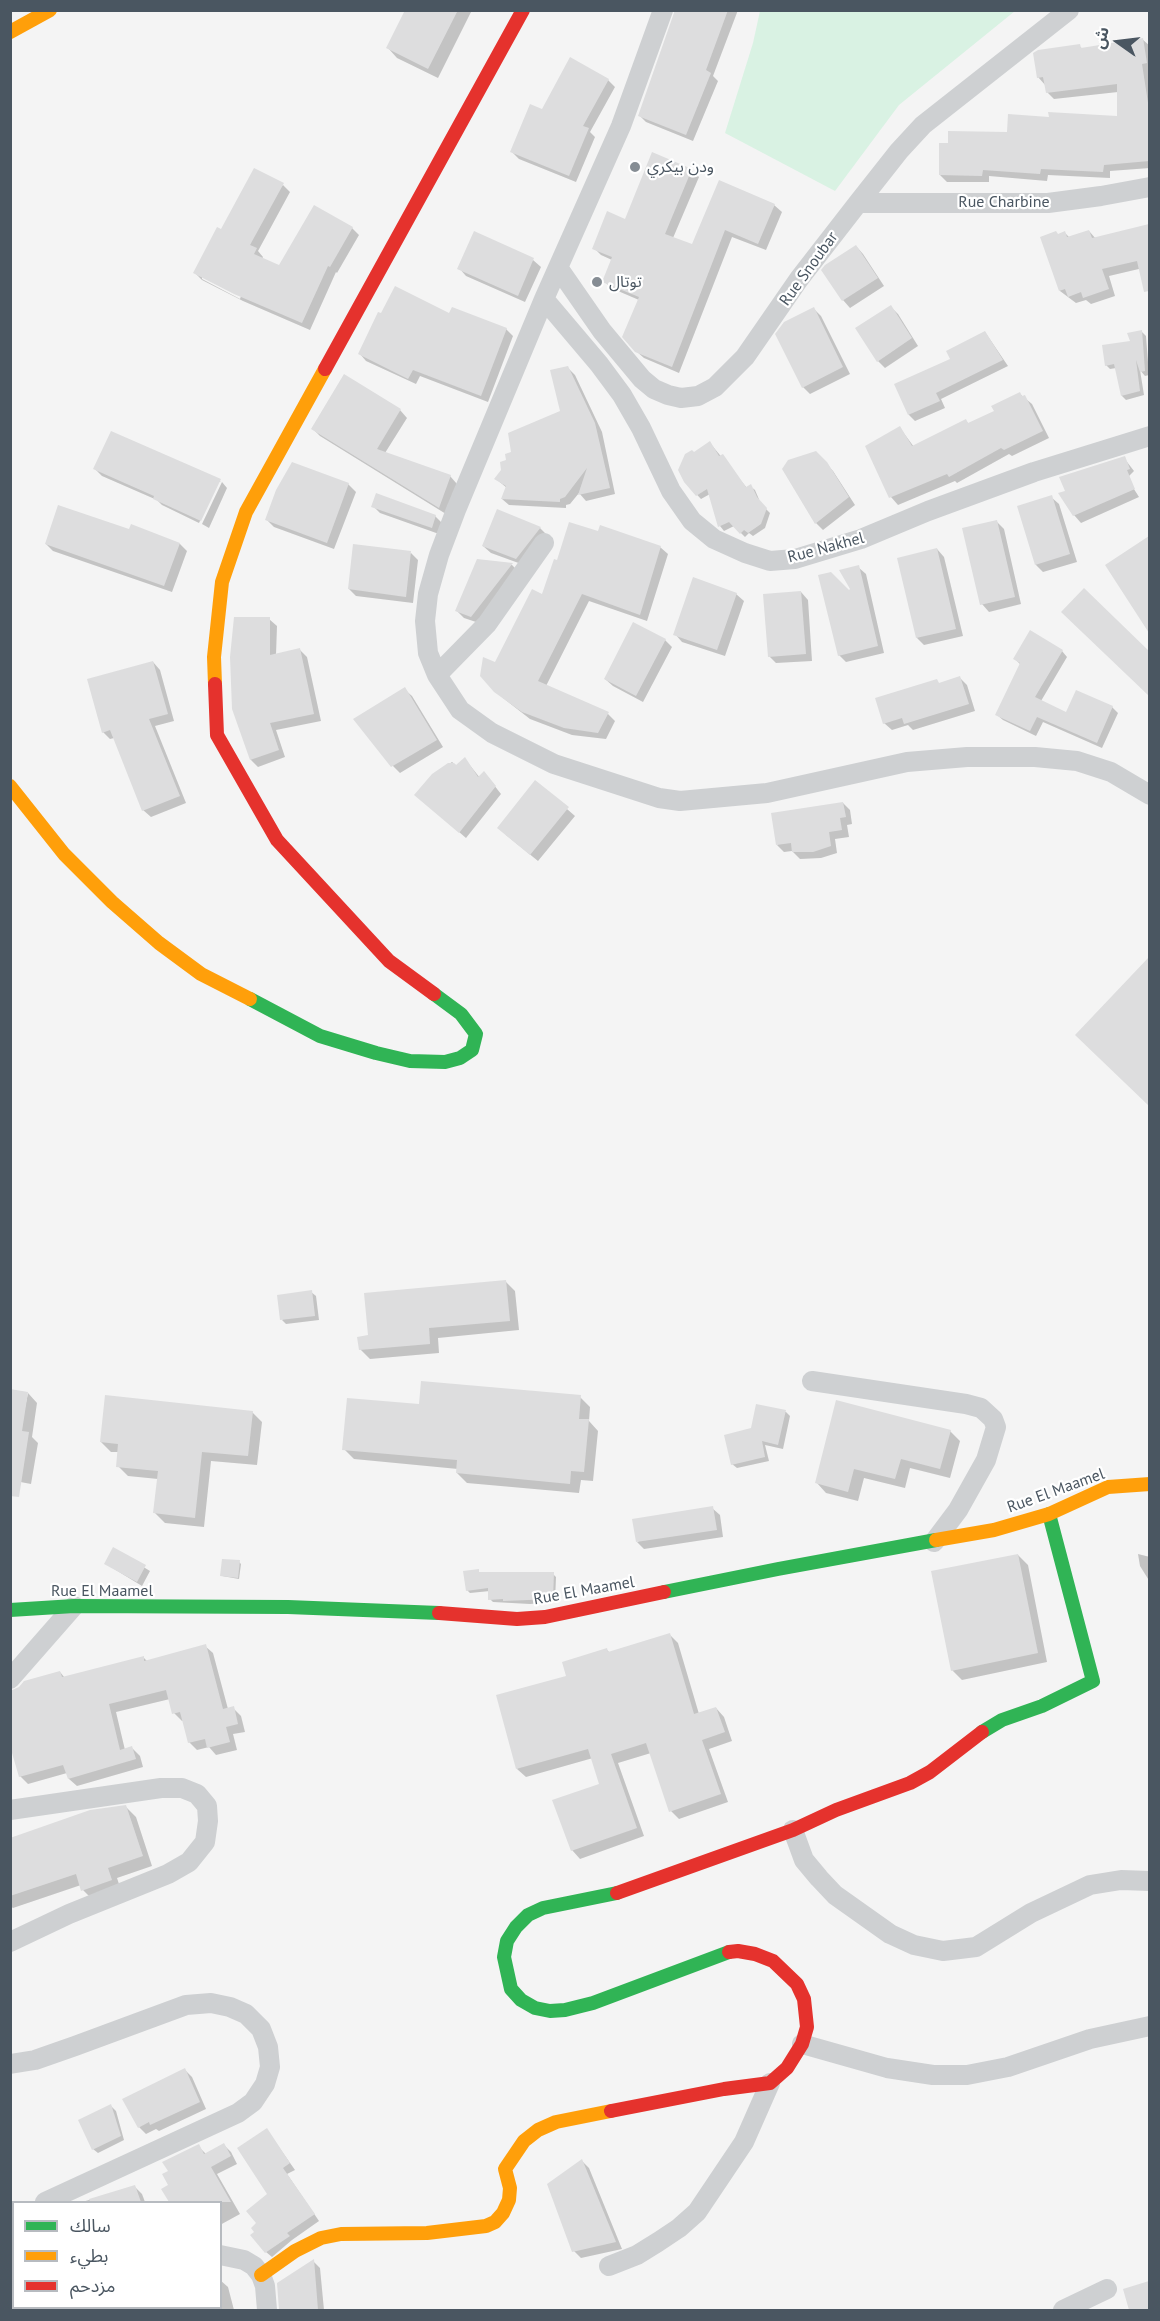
<!DOCTYPE html>
<meta charset="utf-8">
<style>
body{margin:0}
#map{position:relative;width:1160px;height:2321px;overflow:hidden;background:#f4f4f4;font-family:"PT Sans","Noto Sans Arabic",sans-serif}
canvas{display:block}
.frame{position:absolute;inset:0;border:12px solid #4a5661;pointer-events:none}
.legend{position:absolute;left:12px;top:2201px;width:210px;height:108px;box-sizing:border-box;background:#fff;border:2px solid #b7bbc0;margin:0;padding:8px 10px;list-style:none;font-size:18px;color:#4a5661}
.legend li{display:flex;align-items:center;gap:12px;height:30px}
.legend b{width:30px;border:2px solid #b7bbc0}
.north{position:absolute;left:1088px;top:12px;width:60px;height:60px;-webkit-text-stroke:4px #fff;paint-order:stroke;rotate:284deg;font-size:16px;font-weight:700;line-height:24px;text-align:center;color:#4a5661}
.north::after{content:'';display:block;margin:auto;width:21px;height:27px;background:#4a5661;clip-path:polygon(50% 0,100% 100%,50% 72%,0 100%)}
</style>
<div id="map">
<canvas width="1160" height="2321"></canvas>
<div class="frame"></div>
<ul class="legend">
<li><b style="height:8px;background:#30b455"></b>سالك</li>
<li><b style="height:8px;background:#ff9f0a"></b>بطيء</li>
<li><b style="height:8px;background:#e5322d"></b>مزدحم</li>
</ul>
<div class="north">ش</div>
</div>
<script>
const c = document.querySelector('canvas').getContext('2d');
c.lineJoin = 'round';
function paint(path, color) { c.fillStyle = color; c.fill(path, 'evenodd'); }
const toPath = rows => new Path2D(rows.map(r => 'M' + r).join(''));
function stroke(path, color, width, dash) { c.strokeStyle = color; c.lineWidth = width; c.lineCap = dash ? 'butt' : 'round'; c.setLineDash(dash || []); c.stroke(path); }
function label(font, color, halo, rows, align = 'center') {
  c.font = font + ' "PT Sans","Noto Sans Arabic",sans-serif'; c.lineWidth = 4.5; c.setLineDash([]); c.textBaseline = 'middle'; c.strokeStyle = halo; c.fillStyle = color; for (const [text, x, y, turn = 0] of rows) {
    c.save(); c.translate(x, y); c.rotate((+turn || 0) * Math.PI / 180); c.textAlign = isNaN(turn) ? turn : align; if (halo) c.strokeText(text, 0, 0); c.fillText(text, 0, 0); c.restore();
  }
}
const green = toPath([
 [760,11,760,10,1015,11,899,105,835,191,725,133,753,43]
]);
const shadow = toPath([
 [407,10,472,10,438,78,397,58,388,48],
 [677,10,738,10,713,76,718,81,693,141,646,122,639,115],
 [1142,39,1150,46,1150,168,1110,171,1110,178,1048,175,1047,181,989,176,989,182,947,182,940,175,949,144,1008,133,1051,119,1119,117,1118,92,1054,99,1047,92,1046,86,1038,77,1079,46,1083,49],
 [608,80,615,87,590,132,595,137,576,182,519,159,512,152,542,111],
 [691,170,699,177,673,238,693,246,720,182,774,205,782,212,766,250,732,237,679,373,644,358,636,351,639,300,611,288,604,281,612,260,601,255,594,248,626,221],
 [283,185,290,192,258,251,263,257,262,259,280,267,352,228,359,235,337,273,336,272,310,330,243,301,202,280,195,273,222,231],
 [202,276,241,296,240,299,202,279],
 [1134,229,1143,268,1109,276,1115,296,1091,304,1086,300,1076,303,1060,291,1058,235,1065,233,1070,238,1089,231,1096,239],
 [475,233,533,260,541,267,525,302,466,276,459,268],
 [856,246,863,254,884,286,850,308,843,300,823,270],
 [891,307,898,314,918,346,885,368,878,361],
 [814,309,821,316,850,374,810,394,803,387],
 [450,316,506,329,513,336,488,402,420,376,416,384,366,361,360,354],
 [985,332,1008,366,941,399,945,408,915,421,909,415,896,384,952,360],
 [1142,332,1146,336,1149,375,1145,376,1140,370,1144,395,1126,400,1122,396,1116,368,1110,369,1106,365],
 [568,368,575,375,602,432,615,494,586,501,579,493,570,504,566,505,566,508,509,505,502,499,507,488,496,479,512,454,562,412],
 [1020,394,1032,404,1049,438,1012,456,1009,454,957,483,955,481,898,505,891,497,867,447,900,428,914,447,966,421,969,424,996,412],
 [400,410,407,418,385,453,450,476,457,484,446,514,320,436,313,429],
 [111,433,221,482,218,482,199,523,162,505,157,500,102,476,95,469],
 [710,443,747,488,750,486,755,490,761,504,770,513,765,528,753,536,749,533,745,537,734,526,724,531,720,526,710,494,701,499,685,482,694,454],
 [815,452,833,471,855,505,823,530,816,523],
 [1124,458,1134,471,1127,478,1139,497,1081,523,1074,515],
 [222,482,227,488,209,528,202,524],
 [348,484,356,492,334,549,274,527,267,520],
 [1051,497,1059,504,1077,562,1043,572,1036,565,1019,507],
 [373,506,435,516,443,524,439,534,380,513],
 [497,511,540,528,547,535,524,565,491,553,483,546],
 [996,521,1004,529,1021,604,989,612,982,604],
 [130,531,180,544,187,551,172,592,53,551,46,544],
 [1150,538,1150,630,1107,566],
 [660,547,668,554,647,621,589,601,546,686,608,714,615,721,606,739,572,735,530,719,503,698,496,664,543,596,558,562],
 [937,549,944,557,963,636,924,645,917,638],
 [411,553,418,560,413,603,356,596,349,589],
 [477,561,512,565,519,572,479,623,464,618,457,611],
 [858,567,866,574,884,653,846,662,839,655,849,592,852,590],
 [1084,590,1150,653,1150,694,1063,612],
 [801,592,808,600,812,661,776,663,769,656],
 [736,594,744,601,725,656,682,642,675,634],
 [269,619,277,626,276,655,300,650,307,657,321,721,276,730,285,757,258,767,251,760,233,709],
 [665,640,672,647,643,702,613,686,605,679],
 [1062,651,1067,657,1041,701,1067,714,1112,707,1118,713,1102,748,1043,722,1036,736,1003,720,997,715,1021,665,1015,659],
 [153,662,160,670,174,721,155,726,186,803,151,817,143,810,114,738,110,739,103,732],
 [960,678,967,685,975,711,913,730,908,725,892,730,884,723],
 [404,689,412,696,443,747,400,773,393,766],
 [465,759,480,778,490,780,501,794,466,838,423,801,433,775,452,762,457,766],
 [536,782,575,816,538,861,506,835],
 [843,803,850,810,852,824,847,825,849,837,835,839,837,853,821,858,800,859,792,851,784,852,777,845],
 [1150,959,1150,1104,1078,1035],
 [506,1282,515,1291,519,1330,438,1338,439,1353,370,1359,360,1349,370,1337],
 [311,1292,316,1296,319,1320,286,1324,282,1320],
 [28,1393,37,1403,32,1437,38,1443,31,1484,10,1480],
 [580,1397,590,1407,589,1421,598,1431,593,1481,581,1480,579,1493,467,1483,457,1473,458,1469,354,1459,344,1449,420,1406],
 [757,1405,786,1412,790,1416,783,1449,765,1445,769,1461,737,1468,732,1464,752,1430],
 [252,1412,262,1422,257,1465,211,1461,204,1527,165,1523,155,1513,158,1479,128,1476,118,1466,119,1452,111,1452,101,1442],
 [950,1431,960,1441,950,1478,910,1468,905,1488,864,1478,858,1501,826,1493,817,1483],
 [712,1508,720,1515,723,1537,644,1549,637,1542],
 [114,1549,150,1571,142,1586,106,1564],
 [1138,1554,1150,1557,1150,1582,1140,1566],
 [1018,1555,1028,1565,1047,1662,962,1680,952,1670],
 [239,1562,241,1564,239,1579,222,1576],
 [478,1571,481,1574,553,1574,556,1577,555,1602,530,1604,493,1602,490,1599,490,1591,470,1593,467,1590],
 [670,1635,678,1643,699,1714,716,1708,724,1717,732,1741,709,1749,728,1802,679,1819,671,1811,651,1753,618,1763,644,1836,580,1859,572,1850,601,1785,593,1758,526,1777,517,1769,568,1677,606,1649,610,1653],
 [205,1646,213,1653,228,1709,233,1708,241,1716,245,1732,233,1734,237,1750,216,1755,209,1747,197,1750,189,1742,184,1721,182,1721,174,1713,170,1699,116,1712,125,1750,132,1748,140,1756,143,1767,77,1786,69,1779,67,1773,28,1784,20,1776,60,1672,65,1678,144,1658,147,1661],
 [126,1807,136,1817,152,1866,117,1878,121,1890,92,1899,83,1890,81,1885,13,1908,10,1906,10,1840],
 [185,2070,192,2077,206,2109,159,2131,156,2129,146,2134,139,2127],
 [111,2106,116,2111,124,2140,98,2153,93,2149],
 [267,2130,295,2170,287,2174,319,2221,292,2240,272,2257,266,2252,259,2223,269,2194],
 [224,2145,231,2152,237,2164,217,2174,240,2214,220,2225,220,2202,171,2202,163,2189,170,2185,198,2146,206,2154],
 [582,2161,589,2168,622,2249,581,2258,574,2251],
 [135,2187,142,2194,145,2202,82,2202],
 [10,2247,14,2252,14,2262,10,2263],
 [313,2261,320,2268,324,2310,280,2310,278,2284],
 [10,2266,14,2266,14,2273,10,2274],
 [220,2280,228,2287,234,2310,108,2310,107,2308,220,2308],
 [1150,2282,1150,2310,1130,2310,1124,2290],
 [18,2308,89,2308,88,2310,81,2308,81,2310,17,2310]
]);
const building = toPath([
 [405,10,458,10,428,69,386,48],
 [675,10,728,10,706,70,711,73,686,135,638,116],
 [1143,38,1147,63,1142,64,1148,103,1149,103,1149,161,1104,165,1103,172,1041,169,1040,174,983,170,982,176,939,175,939,143,948,143,948,131,1007,132,1008,114,1049,117,1048,112,1117,116,1117,84,1046,93,1043,77,1037,78,1033,53,1038,50,1080,44,1081,48],
 [570,57,609,79,583,126,589,128,569,176,510,152,530,104,542,109],
 [652,152,692,169,665,234,692,244,719,180,775,204,758,244,725,230,672,367,635,352,622,337,639,297,602,282,612,257,592,249,607,211,625,219],
 [254,168,284,183,250,245,257,248,254,254,279,265,314,205,353,227,330,267,328,266,302,323,234,294,193,273,217,227,221,229],
 [1149,224,1149,291,1144,292,1137,261,1102,269,1109,289,1083,298,1081,292,1068,297,1065,289,1059,291,1040,237,1056,231,1058,234,1065,231,1067,237,1089,230,1092,238],
 [474,231,534,258,518,296,457,269],
 [856,245,878,278,842,301,821,270,825,265],
 [395,286,449,313,452,307,507,328,481,396,413,370,408,379,358,354,378,312,381,313],
 [891,305,912,338,877,362,855,328],
 [814,307,843,367,802,388,775,334,784,322],
 [1142,330,1145,371,1140,372,1136,360,1140,391,1121,396,1114,364,1105,366,1102,345,1130,341,1127,333],
 [985,331,1003,360,936,393,940,401,908,415,894,384,950,359,946,351],
 [568,366,595,423,610,488,578,495,587,468,565,497,560,499,560,502,501,499,506,486,494,479,501,470,500,462,506,460,505,454,511,452,508,433,560,411,550,370],
 [344,374,401,409,377,449,451,475,439,508,311,429],
 [1020,392,1022,396,1025,395,1043,431,1004,450,1001,448,949,477,947,474,889,498,865,446,900,426,912,446,966,419,968,423,994,411,991,406],
 [111,431,221,479,201,521,153,499,154,496,93,469],
 [710,441,719,456,723,454,746,487,751,484,757,497,767,508,761,524,748,533,744,530,740,534,729,522,718,527,707,489,696,496,684,482,678,470,685,454,692,450,694,452],
 [816,451,827,462,849,497,815,524,782,469,788,460],
 [1125,456,1130,469,1127,470,1135,489,1073,516,1058,493,1065,491,1059,477],
 [292,462,349,483,327,543,265,520,276,490],
 [376,493,436,515,432,528,371,507],
 [1052,495,1070,554,1035,565,1017,506],
 [58,505,129,529,131,524,180,543,164,586,45,544],
 [497,509,541,527,516,559,482,546],
 [997,520,1015,597,980,605,962,528],
 [569,522,598,531,600,525,661,546,640,615,582,594,538,681,609,712,598,733,564,728,522,712,494,692,480,676,483,657,495,662,532,589,542,594,554,559,557,560],
 [1149,536,1149,633,1105,565],
 [353,544,411,551,406,597,348,589],
 [937,548,956,629,916,638,897,558],
 [477,559,513,563,471,617,455,611],
 [859,565,878,646,838,656,818,575,831,572,849,590,850,589,839,570],
 [693,577,737,593,717,650,673,635],
 [1084,588,1149,651,1149,696,1061,612],
 [801,591,806,654,768,657,763,594],
 [234,617,270,617,270,655,300,648,314,714,270,723,279,750,250,760,232,709,230,657],
 [633,622,666,639,636,696,604,679],
 [1030,630,1063,650,1035,697,1066,712,1076,690,1113,706,1097,743,1037,717,1030,731,995,715,1020,663,1013,659],
 [153,661,168,714,149,719,180,796,142,811,110,730,102,733,87,679],
 [960,676,969,704,904,724,902,718,883,724,875,698,937,679,939,683],
 [405,687,437,740,391,767,353,719],
 [465,757,478,777,484,771,496,786,459,833,414,795,432,774,448,763,454,763,456,765],
 [535,780,569,807,530,855,497,828],
 [843,802,846,817,840,818,842,830,829,832,831,846,813,852,792,852,791,843,776,845,771,813],
 [1149,957,1149,1106,1075,1035],
 [506,1280,510,1321,429,1328,430,1344,359,1350,357,1337,368,1335,364,1293],
 [312,1290,315,1316,280,1320,277,1295],
 [421,1381,581,1395,579,1419,589,1419,584,1472,571,1471,570,1484,456,1473,457,1460,342,1450,347,1398,419,1404],
 [10,1389,28,1392,22,1431,29,1432,19,1497,10,1496],
 [105,1395,253,1411,248,1456,202,1452,195,1518,153,1513,158,1471,116,1467,118,1444,100,1442],
 [836,1400,951,1430,940,1469,901,1459,895,1479,854,1469,848,1492,815,1483],
 [756,1404,786,1410,778,1445,762,1441,765,1457,731,1465,724,1435,751,1428],
 [713,1506,717,1530,636,1542,632,1519],
 [113,1547,146,1565,137,1582,104,1564],
 [1018,1554,1038,1653,951,1671,931,1571],
 [222,1559,240,1560,238,1578,220,1576],
 [479,1569,479,1572,554,1572,553,1599,503,1601,503,1599,488,1600,488,1588,466,1591,463,1571],
 [670,1633,694,1714,716,1707,725,1732,702,1740,721,1794,669,1812,646,1743,611,1754,637,1828,571,1851,552,1800,599,1784,588,1749,516,1769,496,1695,566,1676,562,1662,607,1648,608,1652],
 [206,1644,223,1709,234,1706,238,1724,226,1727,230,1742,207,1748,205,1739,188,1743,180,1712,172,1714,166,1690,109,1704,120,1750,132,1746,136,1759,68,1779,63,1765,19,1777,10,1746,10,1691,19,1687,24,1681,60,1671,62,1677,144,1656,144,1661],
 [126,1805,143,1856,108,1868,112,1880,81,1891,76,1874,10,1896,10,1838,90,1810],
 [185,2068,200,2102,150,2125,149,2122,138,2128,122,2099],
 [111,2104,121,2136,92,2150,78,2120],
 [267,2128,290,2163,283,2168,315,2214,287,2233,290,2236,265,2253,250,2235,254,2232,251,2228,256,2223,246,2211,267,2194,237,2148],
 [224,2143,231,2156,211,2167,231,2202,169,2202,161,2189,168,2185,162,2174,168,2171,162,2162,199,2144,204,2154],
 [582,2159,616,2242,572,2252,547,2184],
 [135,2185,141,2202,90,2202,89,2199],
 [314,2259,318,2310,279,2310,277,2283],
 [1149,2281,1149,2310,1129,2310,1123,2289]
]);
const street = toPath([
 [663,10,621,126,544,299,456,510,439,555,428,594,425,621,428,653,437,675,460,710,492,733,554,764,659,798,680,801,767,793,907,762,967,757,1035,757,1077,761,1111,772,1150,795],
 [858,203,1048,203,1101,196,1150,187],
 [559,269,602,331,642,379,654,389,668,395,681,398,698,396,715,387,745,357,799,279,858,203,899,151,923,125,1069,10],
 [544,299,599,364,622,395,641,428,671,491,692,521,714,539,745,553,770,561,795,559,861,539,928,511,1034,472,1150,436],
 [437,675,487,624,544,543],
 [812,1381,966,1404,981,1408,993,1419,996,1427,986,1460,958,1510,934,1542],
 [10,1679,74,1606],
 [10,1810,161,1788,182,1788,197,1794,207,1806,208,1821,205,1842,189,1862,168,1874,69,1914,10,1942],
 [793,1830,804,1860,819,1878,835,1895,890,1934,914,1945,943,1951,976,1947,1031,1913,1090,1885,1121,1880,1150,1881],
 [802,2044,887,2068,933,2075,967,2075,1008,2067,1090,2039,1150,2026],
 [10,2064,35,2060,75,2046,186,2005,211,2003,230,2007,246,2014,261,2029,268,2047,270,2067,265,2084,253,2102,238,2113,45,2202],
 [220,2255,244,2260,254,2266,261,2275,265,2286,267,2310],
 [609,2266,637,2255,658,2242,679,2228,697,2212,744,2142,770,2083],
 [1063,2310,1107,2289]
]);
const fast = toPath([
 [250,999,320,1036,376,1053,410,1061,445,1062,460,1058,472,1050,476,1034,461,1014,434,994],
 [664,1592,778,1569,936,1540],
 [10,1610,74,1606,288,1607,439,1613],
 [982,1732,1002,1720,1042,1706,1093,1681,1049,1514],
 [617,1893,543,1908,528,1915,516,1927,507,1941,504,1957,511,1989,521,2000,535,2008,550,2011,565,2010,593,2003,729,1952]
]);
const slow = toPath([
 [10,32,50,10],
 [215,684,214,657,222,582,246,512,325,369],
 [10,786,64,854,112,902,159,943,201,974,250,999],
 [936,1540,994,1530,1049,1514,1108,1487,1150,1484],
 [261,2275,295,2251,321,2238,341,2234,427,2233,486,2226,495,2222,503,2213,509,2200,510,2188,505,2169,524,2141,538,2130,556,2122,611,2111]
]);
const jam = toPath([
 [325,369,523,10],
 [215,684,217,735,277,840,389,961,434,994],
 [439,1613,517,1619,545,1617,664,1592],
 [617,1893,793,1830,836,1810,910,1783,930,1772,982,1732],
 [611,2111,724,2089,770,2083,787,2068,802,2044,807,2027,804,1999,797,1984,773,1961,755,1954,738,1951,729,1952]
]);
const markers = [
 [635,167,6,"#868d94"],
 [597,282,6,"#868d94"]
];
const poiNames = [
 ["ودن بيكري",647,167],
 ["توتال",609,282]
];
const streetNames = [
 ["Rue Charbine",1004,202],
 ["Rue Snoubar",809,269,-54],
 ["Rue Nakhel",826,548,-15],
 ["Rue El Maamel",1056,1491,-20],
 ["Rue El Maamel",102,1591],
 ["Rue El Maamel",584,1591,-10]
];
paint(green, '#d9f2e3');
paint(shadow, '#0003');
paint(building, '#ddddde');
stroke(street, '#ced0d2', 20);
stroke(fast, '#30b455', 14);
stroke(slow, '#ff9f0a', 14);
stroke(jam, '#e5322d', 14);
for (const [x, y, r, color] of markers) { const dot = new Path2D(); dot.arc(x, y, r, 0, 2 * Math.PI); c.fillStyle = color; c.fill(dot); stroke(dot, '#fff', 2); }
label('16px', '#4a5661', '#fff', poiNames, 'left');
label('16px', '#4a5661', '#fff', streetNames);
</script>
